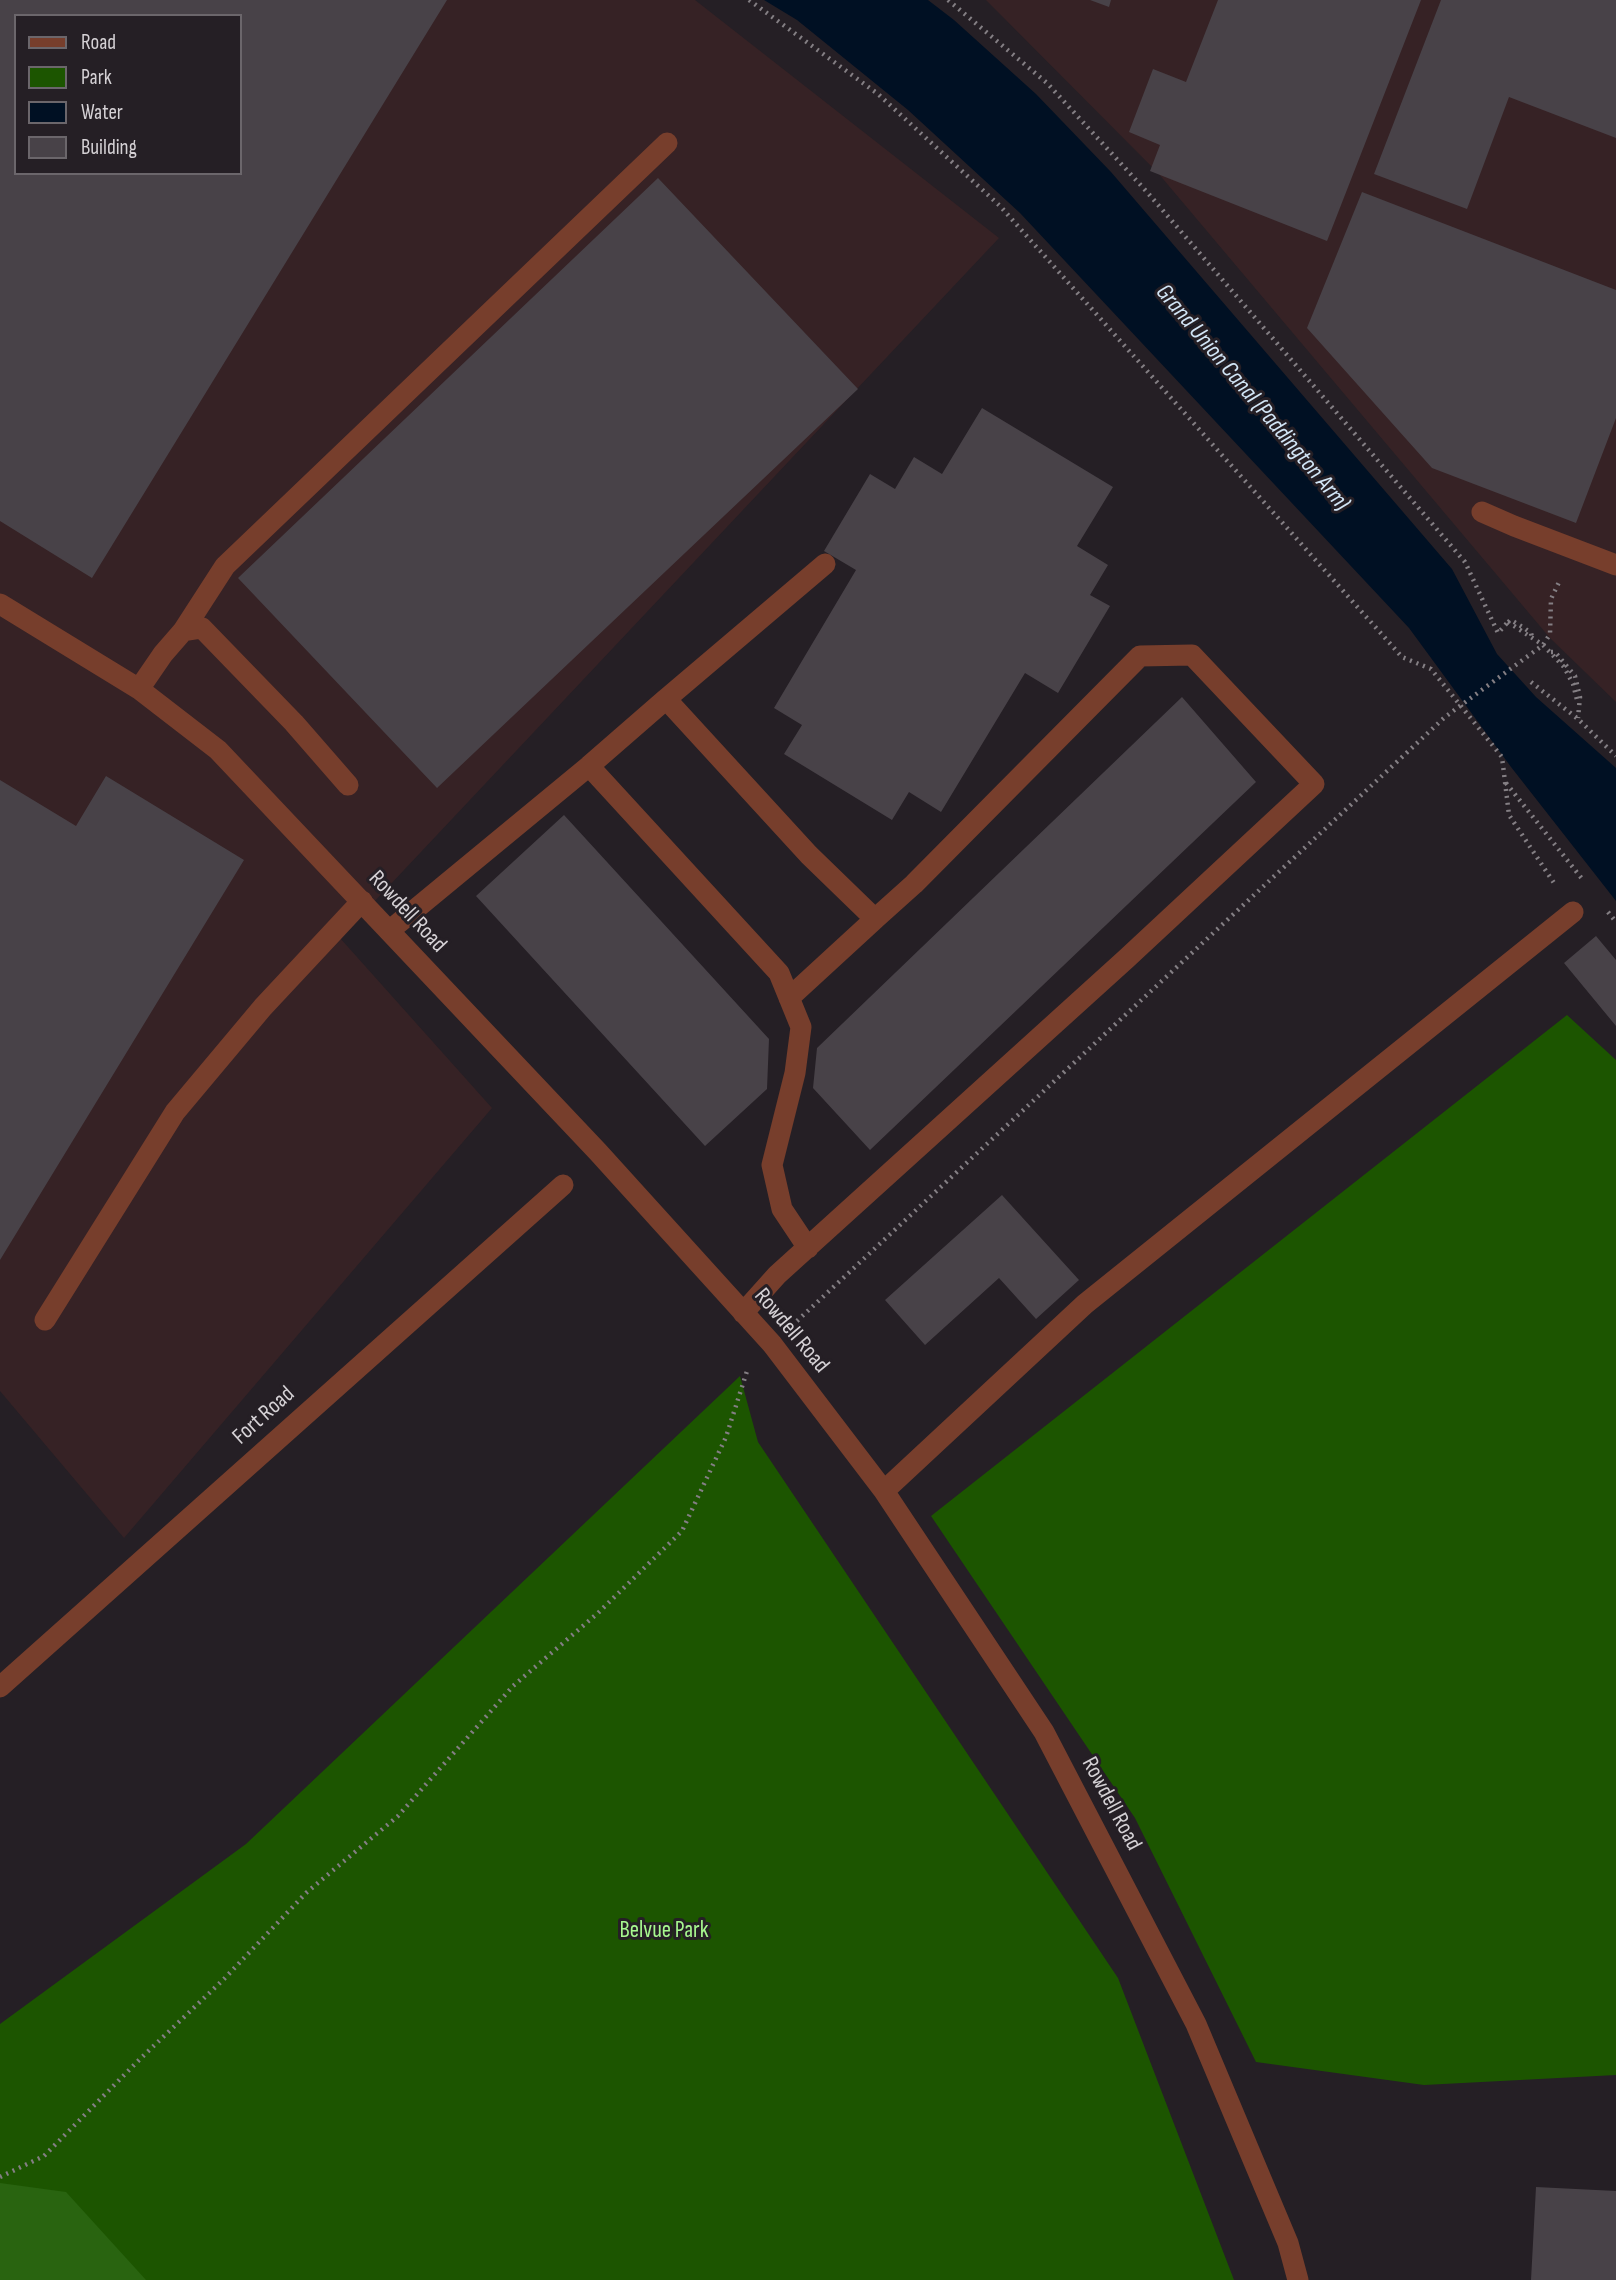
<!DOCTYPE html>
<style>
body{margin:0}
#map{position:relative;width:1616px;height:2280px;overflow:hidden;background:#251f25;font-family:"Sofia Sans Condensed",sans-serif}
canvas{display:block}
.legend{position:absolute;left:14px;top:14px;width:228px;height:161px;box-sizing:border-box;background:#251f25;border:2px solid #6b666b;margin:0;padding:9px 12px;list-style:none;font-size:21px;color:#d5d1d5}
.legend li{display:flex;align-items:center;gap:14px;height:35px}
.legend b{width:35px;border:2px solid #6b666b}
</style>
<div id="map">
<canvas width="1616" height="2280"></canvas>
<ul class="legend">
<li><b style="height:9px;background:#773e2c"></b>Road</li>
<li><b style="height:19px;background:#1c5500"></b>Park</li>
<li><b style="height:19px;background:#001023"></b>Water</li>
<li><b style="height:19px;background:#484248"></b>Building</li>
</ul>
</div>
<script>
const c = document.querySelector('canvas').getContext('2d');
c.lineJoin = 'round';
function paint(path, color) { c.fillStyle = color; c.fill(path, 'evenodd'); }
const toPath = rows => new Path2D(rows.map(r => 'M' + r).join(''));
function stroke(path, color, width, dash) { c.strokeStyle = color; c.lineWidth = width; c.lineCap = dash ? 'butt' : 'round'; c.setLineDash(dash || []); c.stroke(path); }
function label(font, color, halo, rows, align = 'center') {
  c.font = font + ' "Sofia Sans Condensed",sans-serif'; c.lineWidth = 6; c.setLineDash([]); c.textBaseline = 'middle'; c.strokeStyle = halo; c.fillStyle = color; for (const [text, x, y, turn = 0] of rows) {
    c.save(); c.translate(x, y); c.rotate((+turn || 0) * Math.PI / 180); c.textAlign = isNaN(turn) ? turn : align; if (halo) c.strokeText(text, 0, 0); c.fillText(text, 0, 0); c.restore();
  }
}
const industrial = toPath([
 [0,0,695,0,999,238,340,938,492,1108,124,1538,0,1391],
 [16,16,240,16,240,173,16,173],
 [986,0,1616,0,1616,702,1550,638,1158,173]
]);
const green = toPath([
 [1567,1015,1616,1060,1616,2075,1424,2085,1256,2062,1135,1818,931,1516],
 [740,1376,758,1442,1118,1978,1234,2280,138,2280,0,2189,0,2024,246,1844]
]);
const forest = toPath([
 [0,2183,66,2192,146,2280,0,2280]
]);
const water = toPath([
 [764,0,928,0,954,20,1036,94,1111,172,1452,569,1497,654,1536,697,1616,768,1616,901,1511,767,1409,628,1020,213,908,110,797,20]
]);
const building = toPath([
 [0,0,447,0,92,578,0,521],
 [16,16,240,16,240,173,16,173],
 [1090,0,1111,0,1109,7],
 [1218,0,1421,0,1327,241,1150,171,1160,145,1129,132,1153,69,1186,82],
 [1441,0,1616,0,1616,138,1509,97,1467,209,1374,174],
 [658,178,858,389,437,788,238,578],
 [1362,192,1616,290,1616,418,1576,523,1432,468,1307,328],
 [982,408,1113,487,1077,546,1108,565,1090,595,1110,606,1058,693,1025,673,941,812,909,792,892,820,784,754,802,725,774,708,856,570,824,551,870,474,895,489,914,457,942,474],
 [1182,697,1256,782,870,1150,813,1088,817,1048],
 [106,776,244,860,0,1260,0,780,76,826],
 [564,815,769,1039,767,1089,705,1146,476,896],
 [1596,936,1616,960,1616,1026,1564,963],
 [1002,1195,1079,1280,1036,1319,999,1278,925,1345,885,1300],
 [1536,2187,1616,2191,1616,2280,1531,2280]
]);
const path = toPath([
 [749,0,878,94,1000,206,1402,657,1431,669,1502,757,1509,815,1556,886],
 [948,0,1047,83,1147,192,1465,562,1498,633,1508,622],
 [1508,622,1543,645,1564,667,1573,684,1578,704],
 [1508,622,1511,620,1524,628,1531,633,1532,637],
 [1551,652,1555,652,1575,676,1580,697,1578,718],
 [1531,682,1578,719,1616,756],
 [1506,783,1583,880],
 [1608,912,1616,922],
 [797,1321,1445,717,1543,645,1550,634,1551,599,1560,580],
 [0,2177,44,2156,140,2059,224,1979,306,1893,398,1816,513,1686,598,1613,682,1531,726,1437,748,1368]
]);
const minor = toPath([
 [1482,512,1514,526,1616,565],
 [0,604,139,689,218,750,598,1152,772,1344,884,1491,1044,1732,1196,2024,1288,2243,1298,2280],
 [183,631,225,566,667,143],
 [139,689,163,654,183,631,202,628,294,723,348,785],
 [666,699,825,564],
 [589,766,779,973,801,1027,795,1073,772,1165,782,1209,808,1248],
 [389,931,589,766,666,699,809,855,875,919,914,884,1140,656,1192,655,1314,784,1126,959,777,1275,743,1313],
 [789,998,875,919],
 [45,1320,175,1112,263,1007,362,901],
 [884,1491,1085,1304,1573,912],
 [0,1687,563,1185]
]);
const streetNames = [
 ["Rowdell Road",407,912,47],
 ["Rowdell Road",791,1331,50],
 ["Fort Road",264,1416,-42],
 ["Rowdell Road",1111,1804,62]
];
const parkNames = [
 ["Belvue Park",664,1931]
];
const waterNames = [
 ["Grand Union Canal (Paddington Arm)",1252,398,50]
];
paint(industrial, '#362225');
paint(green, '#1c5500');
paint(forest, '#296410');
paint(water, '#001023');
paint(building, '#484248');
stroke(path, '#847f84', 4.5, [2, 5]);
stroke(minor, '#773e2c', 21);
label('23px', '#d5d1d5', '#251f25', streetNames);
label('23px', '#a7f88f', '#251f25', parkNames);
label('italic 24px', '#d2e5f6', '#251f25', waterNames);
</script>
